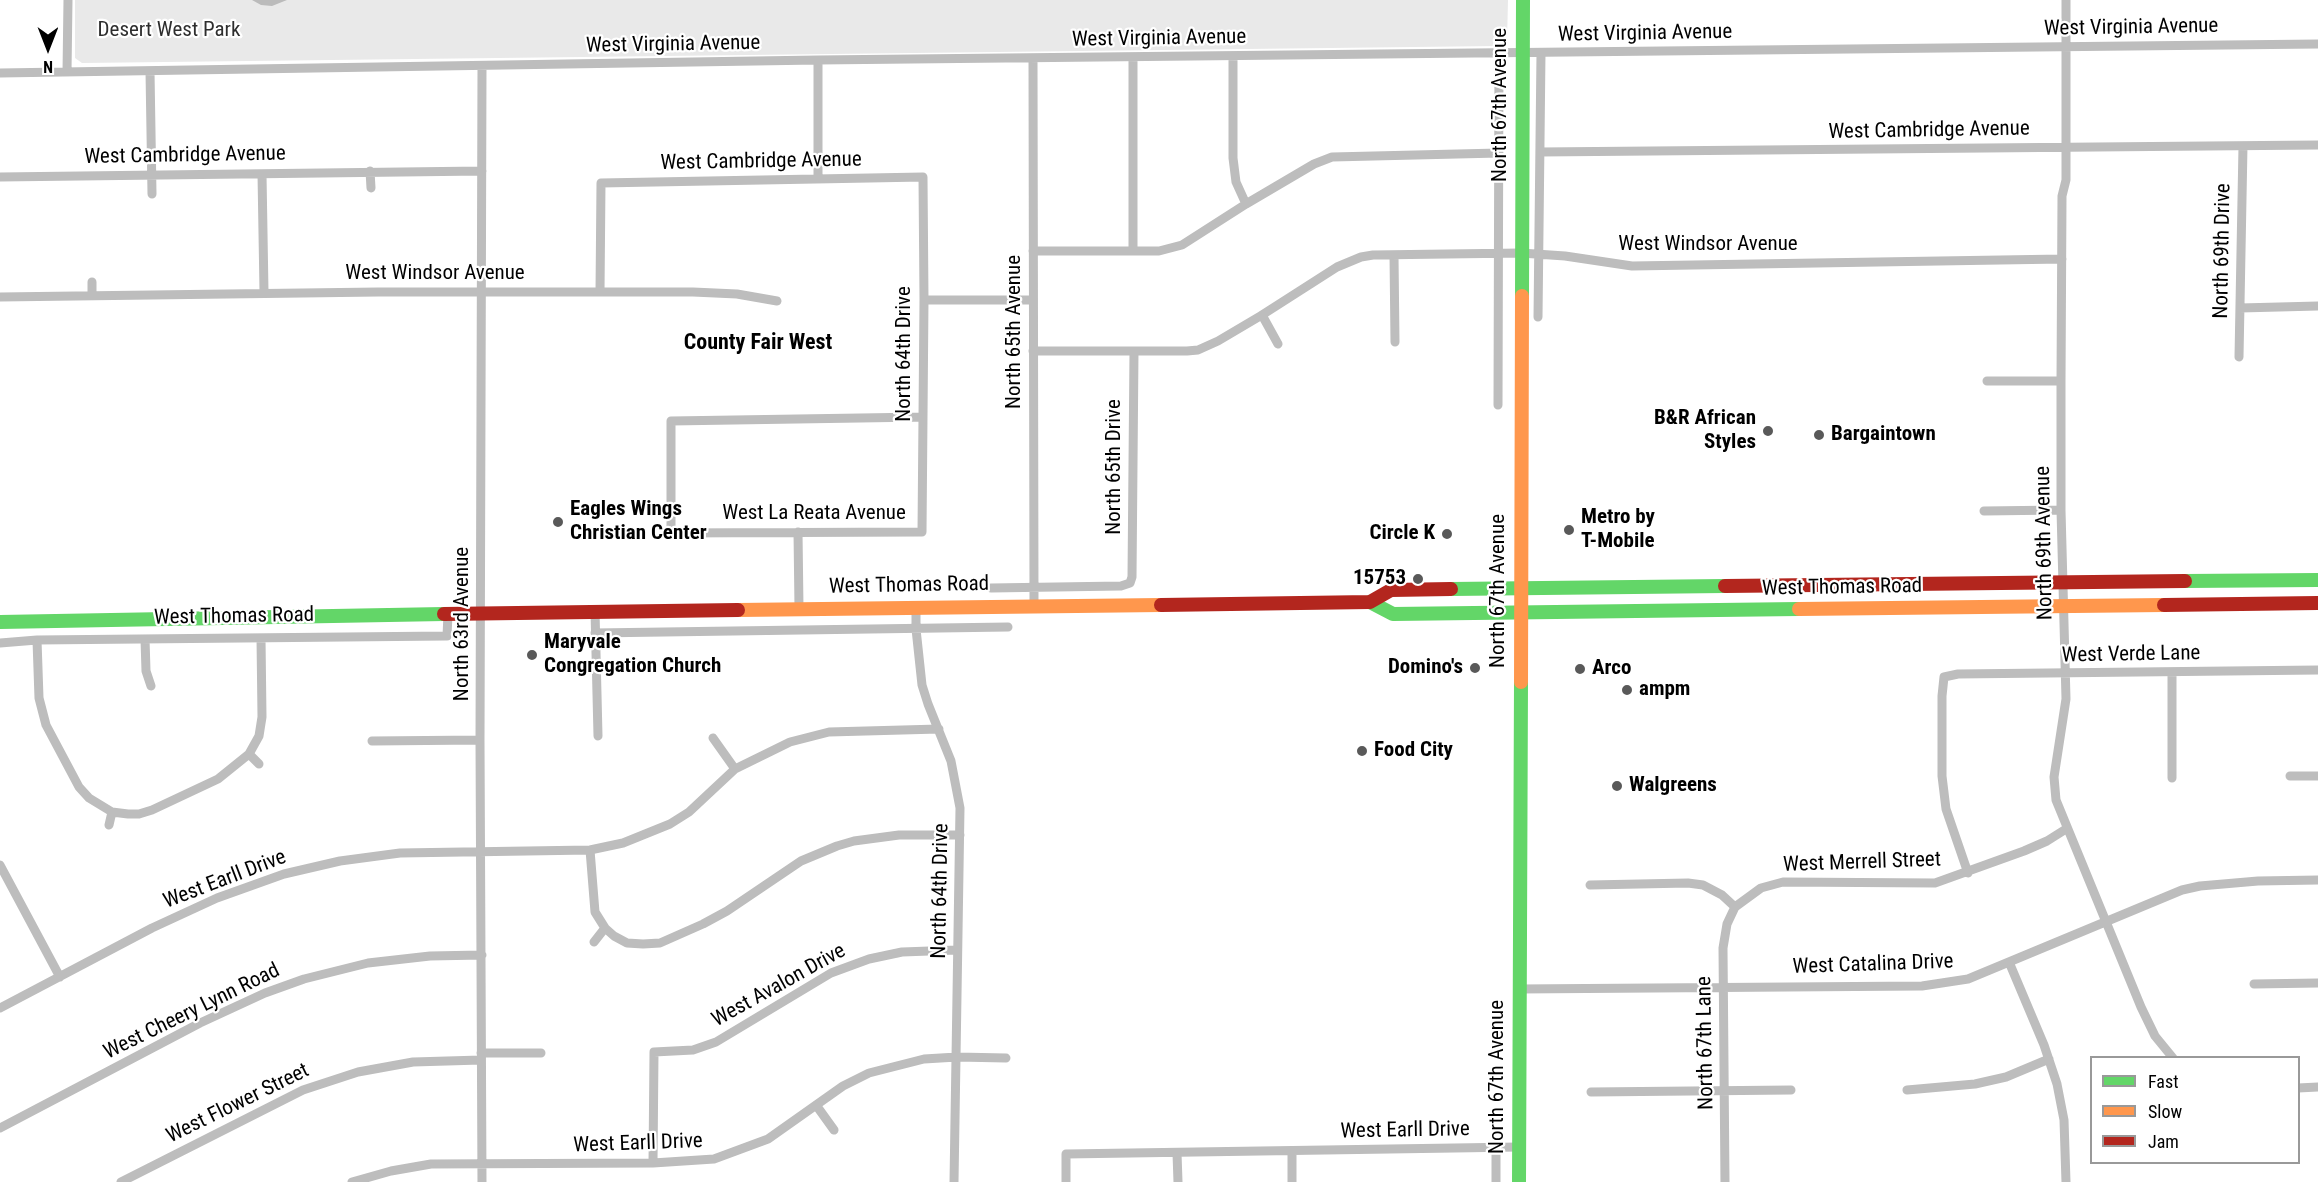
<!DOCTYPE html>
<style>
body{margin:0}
#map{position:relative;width:2318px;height:1182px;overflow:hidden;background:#fff;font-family:"Roboto Condensed",sans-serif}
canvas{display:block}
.legend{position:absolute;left:2090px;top:1056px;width:210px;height:108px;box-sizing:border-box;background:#fff;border:2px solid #999;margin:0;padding:8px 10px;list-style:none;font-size:18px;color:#000}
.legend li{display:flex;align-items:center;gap:12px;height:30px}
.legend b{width:30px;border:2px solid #999}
.north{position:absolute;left:18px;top:18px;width:60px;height:60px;-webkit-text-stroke:4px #fff;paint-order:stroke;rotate:180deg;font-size:16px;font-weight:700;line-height:24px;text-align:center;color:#000}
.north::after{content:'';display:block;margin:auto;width:21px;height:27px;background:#000;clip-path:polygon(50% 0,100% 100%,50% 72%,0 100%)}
</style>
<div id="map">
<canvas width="2318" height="1182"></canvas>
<ul class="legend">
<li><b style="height:8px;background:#63d668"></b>Fast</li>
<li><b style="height:8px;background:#ff974d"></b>Slow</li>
<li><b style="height:8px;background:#b3261e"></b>Jam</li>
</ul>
<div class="north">N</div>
</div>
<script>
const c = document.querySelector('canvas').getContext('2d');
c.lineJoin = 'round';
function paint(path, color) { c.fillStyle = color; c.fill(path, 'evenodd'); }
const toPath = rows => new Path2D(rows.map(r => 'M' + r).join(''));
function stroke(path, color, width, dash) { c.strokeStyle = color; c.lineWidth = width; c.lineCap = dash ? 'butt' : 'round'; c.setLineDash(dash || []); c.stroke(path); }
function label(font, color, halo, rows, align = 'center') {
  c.font = font + ' "Roboto Condensed",sans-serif'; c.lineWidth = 4.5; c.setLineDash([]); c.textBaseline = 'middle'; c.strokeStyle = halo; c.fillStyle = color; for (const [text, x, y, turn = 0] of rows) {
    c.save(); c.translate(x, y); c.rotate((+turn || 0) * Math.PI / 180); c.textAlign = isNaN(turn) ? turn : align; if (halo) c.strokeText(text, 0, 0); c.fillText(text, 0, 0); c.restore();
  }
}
const green = toPath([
 [75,0,1508,0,1507,41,1496,46,82,63,75,58]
]);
const water = toPath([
 [252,0,287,0,272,6,261,5]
]);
const street = toPath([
 [2066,0,2066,180,2062,196,2061,381,2061,510,2066,699,2054,777,2056,800,2141,1007,2155,1036,2173,1058],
 [1233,57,1233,158,1236,182,1246,204],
 [1033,59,1034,605],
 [1133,59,1133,251],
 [818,60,818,178],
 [482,67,480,740,482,1182],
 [150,71,152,194],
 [67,72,68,0],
 [0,73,818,60,2318,44],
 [1540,152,2318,145],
 [370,171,371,188],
 [262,174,264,292],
 [0,177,482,171],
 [1033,251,1159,251,1182,245,1246,204,1314,164,1332,157,1499,153],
 [1394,255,1395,342],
 [92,282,92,296],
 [600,292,601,183,923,177,924,300,922,532,671,533,671,421,923,417],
 [0,297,378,292,693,292,737,294,777,301],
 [924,300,1033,300],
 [2240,308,2318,306],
 [1262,315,1278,344],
 [1538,317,1541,53],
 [1033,351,1187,351,1198,350,1218,341,1262,315,1337,267,1361,257,1373,255,1521,253,1565,256,1632,266,2062,259],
 [2239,357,2243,146],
 [1987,381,2061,381],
 [1498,405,1499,53],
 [1984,511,2061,510],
 [798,532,799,608],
 [991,588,1121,586,1130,583,1132,577,1134,351],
 [916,607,916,629,922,685,928,704,951,761,960,808,954,1182],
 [595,611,598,736],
 [595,633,1008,627],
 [145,639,146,671,151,686],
 [37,640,39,698,46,725,79,787,89,798,112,812,128,814,139,814,152,810,218,779,249,754,259,736,262,717,261,638],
 [0,643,37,640,447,636,448,614],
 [2172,673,2172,778],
 [713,738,735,769],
 [372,741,480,740],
 [249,754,259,764],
 [2290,776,2318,776],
 [109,825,112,812],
 [590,850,595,912,605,928,614,936,627,943,643,944,660,943,703,924,727,911,801,861,837,846,854,841,899,835,960,835],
 [0,865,60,977],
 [1968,873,1946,809,1942,776,1942,696,1944,677,1958,674,2318,670],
 [1590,885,1688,883,1703,885,1722,895,1735,907,1761,888,1783,882,1935,883,2024,851,2047,841,2066,829],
 [594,942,605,928],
 [2009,962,2044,1045,2057,1084,2064,1120,2066,1182],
 [2254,984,2318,983],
 [1519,989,1922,986,1968,979,2182,890,2200,886,2258,881,2318,880],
 [0,1008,152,928,217,898,284,874,340,861,400,853,590,850,623,843,670,824,689,812,735,769,790,742,829,732,939,729],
 [481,1053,541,1053],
 [2298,1088,2318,1087],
 [1907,1090,1975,1084,2006,1077,2049,1059],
 [1591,1092,1791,1090],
 [816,1105,834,1130],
 [0,1128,200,1023,265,993,304,979,368,963,430,956,482,955],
 [1496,1148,1496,1182],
 [1292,1151,1292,1182],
 [1177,1153,1178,1182],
 [653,1163,654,1052,693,1050,716,1042,831,973,869,959,902,952,957,950],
 [121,1182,303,1090,358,1072,413,1062,481,1060],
 [352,1182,391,1171,431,1164,653,1163,714,1159,768,1139,843,1086,869,1073,924,1059,957,1057,1006,1058],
 [1066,1182,1066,1154,1519,1147],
 [1725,1182,1723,948,1727,924,1735,907]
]);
const fast = toPath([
 [1522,296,1523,0],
 [2185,581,2318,580],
 [1451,589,1725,586],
 [1370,602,1393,614,1799,609],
 [0,622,444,614],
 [1519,1182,1521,682]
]);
const slow = toPath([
 [1799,609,2164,605],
 [738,610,1161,605],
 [1521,682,1522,296]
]);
const jam = toPath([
 [1725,586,2185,581],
 [1161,605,1370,602,1391,590,1451,589],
 [2164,605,2318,603],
 [444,614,738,610]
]);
const markers = [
 [1768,431,6,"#595959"],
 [1819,435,6,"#595959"],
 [558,522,6,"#595959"],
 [1569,530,6,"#595959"],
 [1447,534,6,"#595959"],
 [1418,579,6,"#595959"],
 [532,655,6,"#595959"],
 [1475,668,6,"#595959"],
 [1580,669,6,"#595959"],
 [1627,690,6,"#595959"],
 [1362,751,6,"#595959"],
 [1617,786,6,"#595959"]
];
const streetNames = [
 ["West Virginia Avenue",2131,28,-1],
 ["West Virginia Avenue",1645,34,-1],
 ["West Virginia Avenue",1159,39,-1],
 ["West Virginia Avenue",673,45,-1],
 ["North 67th Avenue",1501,105,-90],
 ["West Cambridge Avenue",1929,131,-1],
 ["West Cambridge Avenue",185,156,-1],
 ["West Cambridge Avenue",761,162,-1],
 ["West Windsor Avenue",1708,245],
 ["North 69th Drive",2223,251,-89],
 ["West Windsor Avenue",435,274],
 ["North 65th Avenue",1015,332,-90],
 ["North 64th Drive",905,354,-90],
 ["North 65th Drive",1115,467,-90],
 ["West La Reata Avenue",814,514],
 ["North 69th Avenue",2045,543,-91],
 ["West Thomas Road",909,586,-1],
 ["West Thomas Road",1842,588,-1],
 ["North 67th Avenue",1499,591,-90],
 ["West Thomas Road",234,617,-1],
 ["North 63rd Avenue",463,624,-90],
 ["West Verde Lane",2131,655,-1],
 ["West Merrell Street",1862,863,-2],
 ["West Earll Drive",225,880,-21],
 ["North 64th Drive",941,891,-89],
 ["West Catalina Drive",1873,965,-2],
 ["West Avalon Drive",779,986,-29],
 ["West Cheery Lynn Road",192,1012,-26],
 ["North 67th Lane",1706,1043,-91],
 ["North 67th Avenue",1498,1077,-90],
 ["West Flower Street",238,1104,-26],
 ["West Earll Drive",1405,1131,-1],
 ["West Earll Drive",638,1144,-2]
];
const parkNames = [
 ["Desert West Park",169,31]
];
const poiNames = [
 ["B&R African",1756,419,"right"],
 ["Styles",1756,443,"right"],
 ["Bargaintown",1831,435],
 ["Eagles Wings",570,510],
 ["Christian Center",570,534],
 ["Metro by",1581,518],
 ["T-Mobile",1581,542],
 ["Circle K",1435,534,"right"],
 ["15753",1406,579,"right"],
 ["Maryvale",544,643],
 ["Congregation Church",544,667],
 ["Domino's",1463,668,"right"],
 ["Arco",1592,669],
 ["ampm",1639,690],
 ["Food City",1374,751],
 ["Walgreens",1629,786]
];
const neighbourhoodNames = [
 ["County Fair West",758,343]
];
paint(green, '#e9e9e9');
paint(water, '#bbb');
stroke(street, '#bdbdbd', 9);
stroke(fast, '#63d668', 14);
stroke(slow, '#ff974d', 14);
stroke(jam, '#b3261e', 14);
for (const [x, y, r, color] of markers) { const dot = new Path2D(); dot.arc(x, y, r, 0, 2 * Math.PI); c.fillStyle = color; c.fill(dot); stroke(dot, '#fff', 2); }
label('21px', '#000', '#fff', streetNames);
label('21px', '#2e2e2e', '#fff', parkNames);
label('bold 21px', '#000', '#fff', poiNames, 'left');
label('bold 22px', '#000', '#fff', neighbourhoodNames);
</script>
